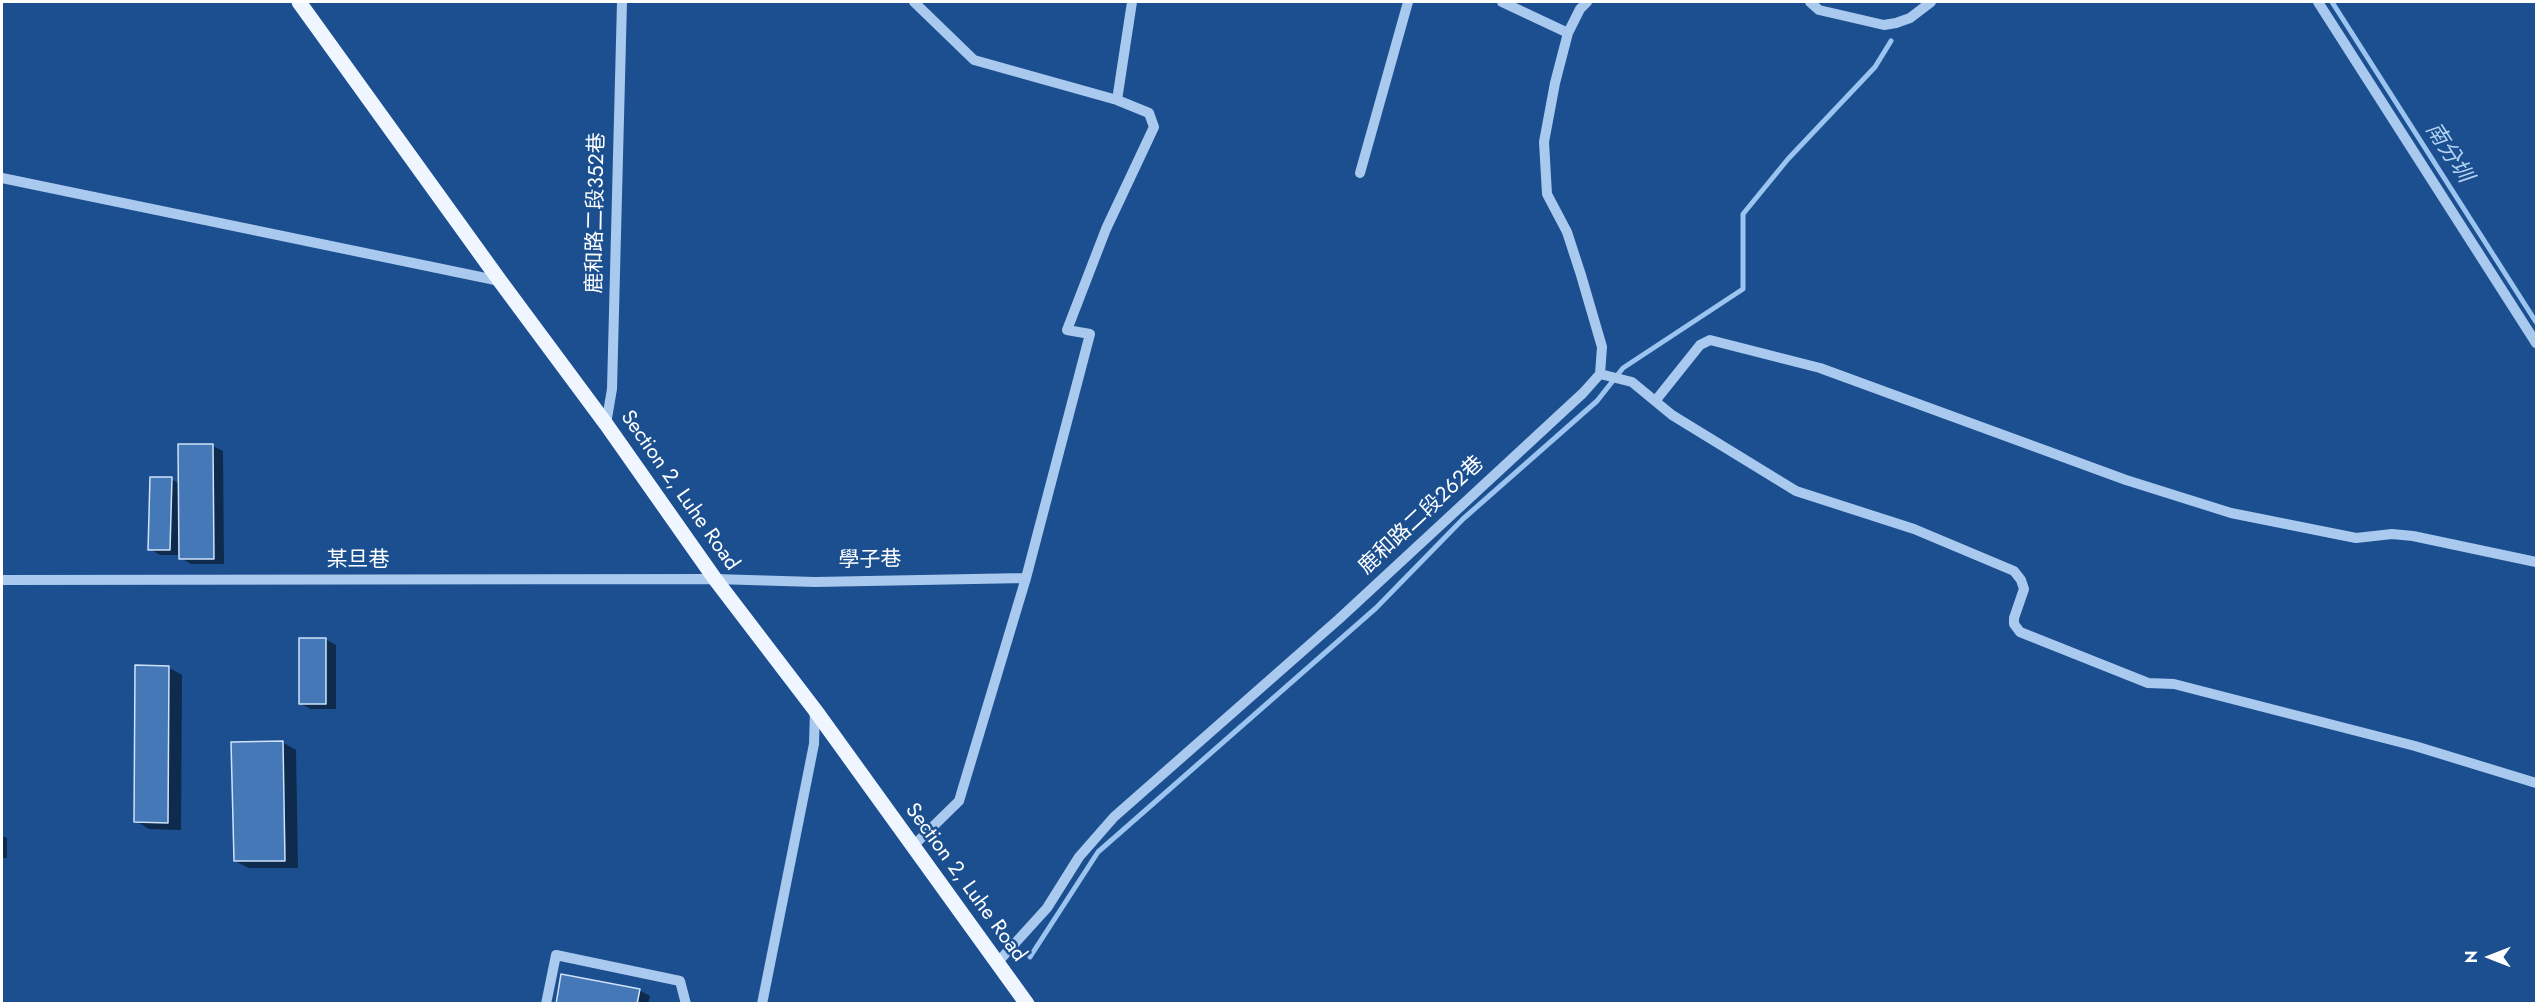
<!DOCTYPE html>
<meta charset="utf-8">
<style>
body{margin:0}
#map{position:relative;width:2538px;height:1005px;overflow:hidden;background:#1b4f8f;font-family:Jost,sans-serif}
canvas{display:block}
.frame{position:absolute;inset:0;border:3px solid #fff;pointer-events:none}
.north{position:absolute;left:2460px;top:927px;width:60px;height:60px;-webkit-text-stroke:4px #1b4f8f;paint-order:stroke;rotate:270deg;font-size:16px;font-weight:700;line-height:24px;text-align:center;color:#fff}
.north::after{content:'';display:block;margin:auto;width:21px;height:27px;background:#fff;clip-path:polygon(50% 0,100% 100%,50% 72%,0 100%)}
</style>
<div id="map">
<canvas width="2538" height="1005"></canvas>
<div class="frame"></div>
<div class="north">N</div>
</div>
<script>
const c = document.querySelector('canvas').getContext('2d');
c.lineJoin = 'round';
function paint(path, color) { c.fillStyle = color; c.fill(path, 'evenodd'); }
const toPath = rows => new Path2D(rows.map(r => 'M' + r).join(''));
function stroke(path, color, width, dash) { c.strokeStyle = color; c.lineWidth = width; c.lineCap = dash ? 'butt' : 'round'; c.setLineDash(dash || []); c.stroke(path); }
function label(font, color, halo, rows, align = 'center') {
  c.font = font + ' Jost,"Noto Sans TC",sans-serif'; c.lineWidth = 5; c.setLineDash([]); c.textBaseline = 'middle'; c.strokeStyle = halo; c.fillStyle = color; for (const [text, x, y, turn = 0] of rows) {
    c.save(); c.translate(x, y); c.rotate((+turn || 0) * Math.PI / 180); c.textAlign = isNaN(turn) ? turn : align; if (halo) c.strokeText(text, 0, 0); c.fillText(text, 0, 0); c.restore();
  }
}
const shadow = toPath([
 [213,446,223,451,224,564,191,564,181,558,180,555,160,555,150,549,171,479,180,484],
 [325,639,336,645,336,709,311,709,301,704],
 [168,667,182,675,181,830,149,829,136,821],
 [282,742,296,750,298,868,249,868,235,861],
 [2,836,7,838,7,858,2,858],
 [639,990,650,996,648,1004,557,1004]
]);
const stream = toPath([
 [2332,2,2536,322],
 [1030,957,1098,852,1376,608,1463,519,1597,401,1623,368,1743,289,1743,214,1788,159,1875,67,1891,41]
]);
const building = toPath([
 [178,444,213,444,214,559,179,559,178,444],
 [150,477,172,477,170,550,148,550,150,477],
 [299,638,326,638,326,704,299,704,299,638],
 [135,665,169,666,168,823,134,822,135,665],
 [283,741,285,861,234,861,231,742,283,741],
 [561,974,640,989,637,1004,556,1004,561,974]
]);
const minor = toPath([
 [914,2,974,60,1117,100],
 [1502,2,1568,33],
 [1810,2,1819,10,1884,25,1896,23,1910,18,1931,2],
 [2318,2,2536,343],
 [1360,173,1408,2],
 [2,178,500,281],
 [1600,374,1632,382,1672,415,1796,491,1914,529,2014,571,2021,580,2024,589,2014,618,2014,624,2020,632,2148,683,2174,684,2415,746,2536,783],
 [1656,400,1700,345,1710,340,1820,368,2126,480,2231,513,2356,538,2392,534,2413,536,2536,562],
 [606,424,612,389,622,2],
 [2,580,715,579,815,582,1026,578],
 [912,847,959,801,1026,578,1090,334,1067,330,1106,229,1154,127,1149,113,1117,100,1132,2],
 [997,963,1047,908,1079,857,1114,817,1339,619,1583,393,1600,374,1602,347,1581,275,1567,232,1547,194,1544,142,1555,83,1568,33,1580,9,1587,2],
 [546,1004,556,955,680,981,686,1004],
 [762,1004,814,744,815,710]
]);
const major = toPath([
 [299,2,500,281,606,424,715,579,815,710,1027,1004]
]);
const streetNames = [
 ["鹿和路二段352巷",597,213,-89],
 ["Section 2, Luhe Road",679,491,55],
 ["鹿和路二段262巷",1422,516,-43],
 ["某旦巷",358,561],
 ["學子巷",870,561,-1],
 ["Section 2, Luhe Road",965,883,54]
];
const waterNames = [
 ["南分圳",2448,153,57]
];
paint(shadow, '#0007');
stroke(stream, '#9cc4f0', 5);
paint(building, '#4478b7');
stroke(building, '#cfe3fa', 1.5);
stroke(minor, '#a9c9ee', 10);
stroke(major, '#f0f6ff', 15);
label('21px', '#fff', '#1b4f8f', streetNames);
label('italic 22px', '#b5d3f5', '#1b4f8f', waterNames);
</script>
